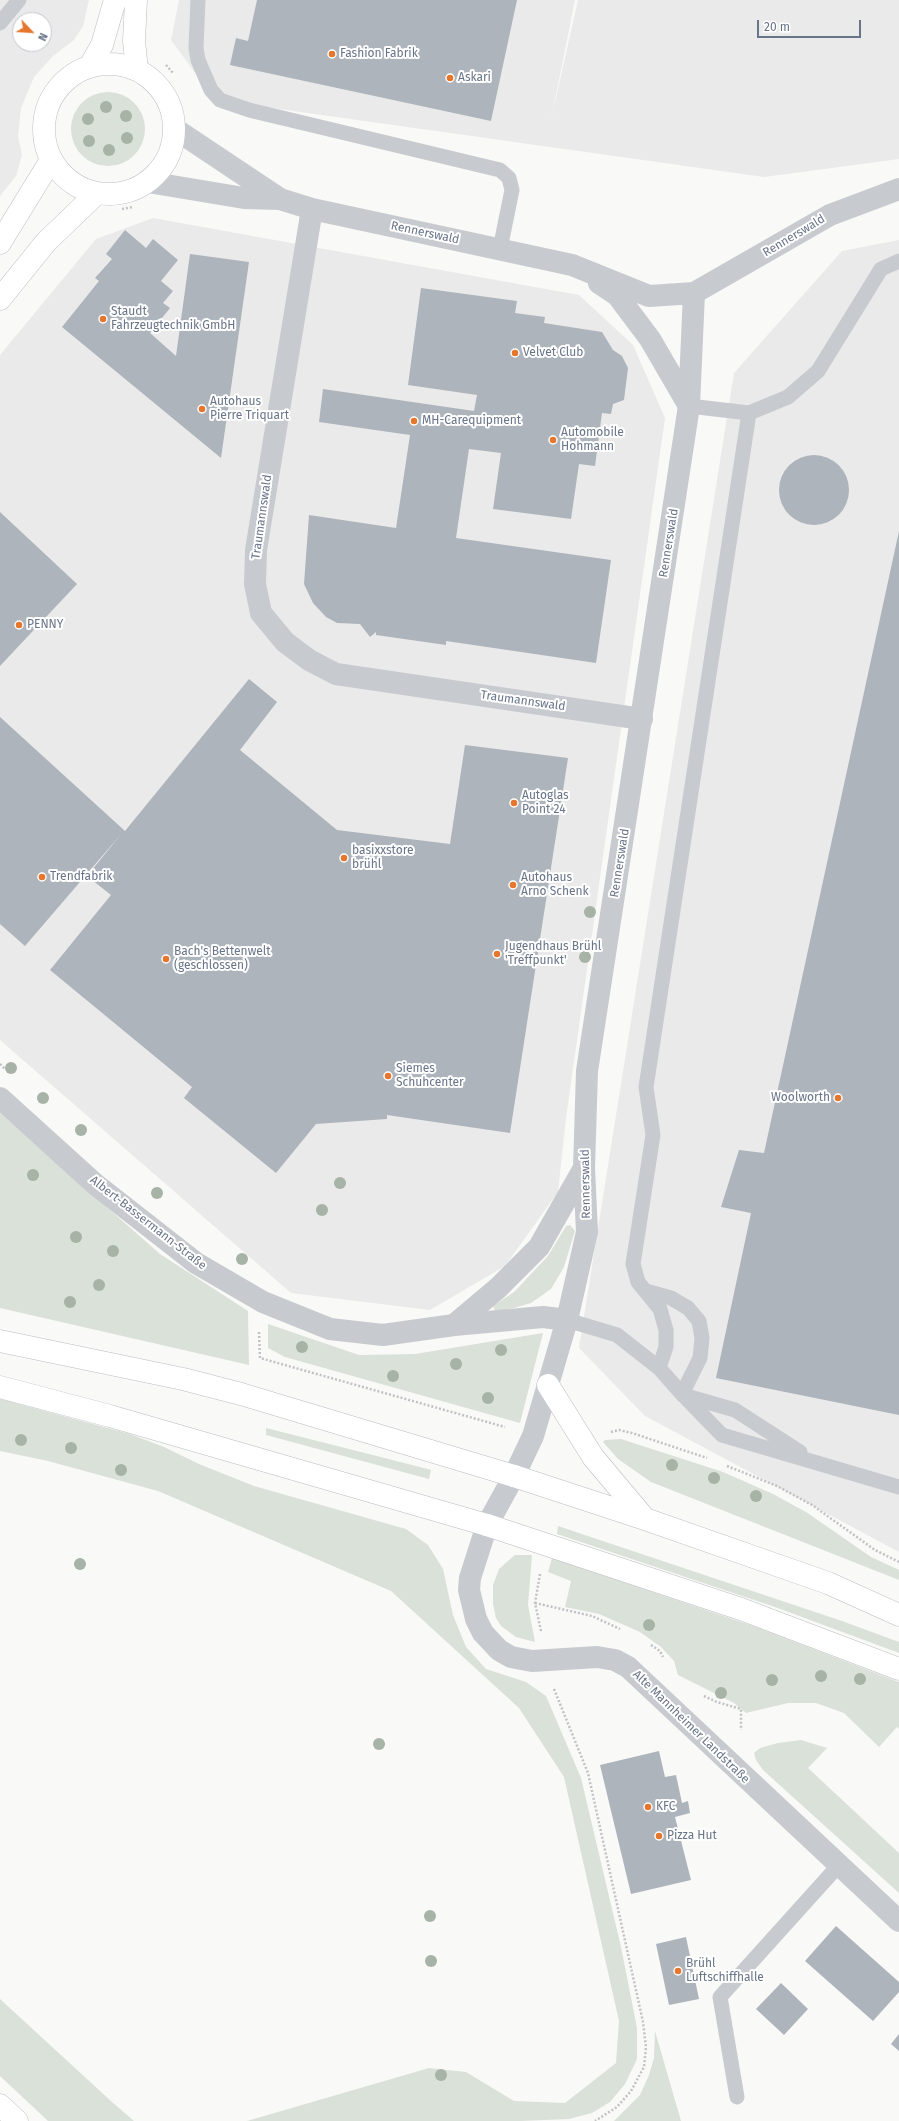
<!DOCTYPE html>
<meta charset="utf-8">
<style>
body{margin:0}
#map{position:relative;width:899px;height:2121px;overflow:hidden;background:#f9f9f7;font-family:"Fira Sans",sans-serif}
canvas{display:block}
.north{position:absolute;left:12px;top:12px;width:40px;height:40px;box-sizing:border-box;background:#fff;border:1px solid #c3c7cf;border-radius:50%;rotate:115deg;font-size:11px;font-weight:700;line-height:16px;text-align:center;color:#687488}
.north::after{content:'';display:block;margin:auto;width:14px;height:18px;background:#e5762b;clip-path:polygon(50% 0,100% 100%,50% 72%,0 100%)}
.scale{position:absolute;left:757px;top:20px;width:104px;height:18px;box-sizing:border-box;border:2px solid #687488;border-top:0;padding-left:5px;font-size:12px;line-height:14px;white-space:nowrap;color:#687488;-webkit-text-stroke:3px #fff;paint-order:stroke}
</style>
<div id="map">
<canvas width="899" height="2121"></canvas>
<div class="north">N</div>
<div class="scale">20 m</div>
</div>
<script>
const c = document.querySelector('canvas').getContext('2d');
c.lineJoin = 'round';
function paint(path, color) { c.fillStyle = color; c.fill(path, 'evenodd'); }
const toPath = rows => new Path2D(rows.map(r => 'M' + r).join(''));
function stroke(path, color, width, dash) { c.strokeStyle = color; c.lineWidth = width; c.lineCap = dash ? 'butt' : 'round'; c.setLineDash(dash || []); c.stroke(path); }
function label(font, color, halo, rows, align = 'center') {
  c.font = font + ' "Fira Sans",sans-serif'; c.lineWidth = 4; c.setLineDash([]); c.textBaseline = 'middle'; c.strokeStyle = halo; c.fillStyle = color; for (const [text, x, y, turn = 0] of rows) {
    c.save(); c.translate(x, y); c.rotate((+turn || 0) * Math.PI / 180); c.textAlign = isNaN(turn) ? turn : align; if (halo) c.strokeText(text, 0, 0); c.fillText(text, 0, 0); c.restore();
  }
}
const built = toPath([
 [0,0,89,0,83,26,74,40,53,56,34,77,21,108,18,136,22,155,16,176,0,196],
 [20,20,44,20,44,44,20,44],
 [179,0,575,0,551,120,578,0,899,0,899,159,764,177,215,100,171,40],
 [153,218,579,295,633,345,665,418,566,1118,558,1192,505,1266,430,1310,291,1293,0,1040,0,355,96,239],
 [899,240,899,1552,645,1416,579,1348,734,373,842,251]
]);
const green = toPath([
 '71 129a37 37 0 1 1 74 0a37 37 0 1 1-74 0Z',
 [0,1113,160,1254,248,1311,249,1365,0,1308],
 [570,1225,575,1231,564,1267,551,1289,531,1303,496,1313,493,1306,514,1292,548,1256,566,1226],
 [268,1324,359,1355,415,1354,543,1333,520,1423,285,1357,268,1348],
 [0,1399,130,1434,164,1447,199,1464,254,1486,406,1529,428,1545,443,1569,453,1615,466,1647,486,1669,526,1682,546,1696,581,1778,621,1947,637,2028,637,2059,625,2084,610,2102,592,2113,569,2119,520,2121,247,2121,429,2068,466,2072,514,2101,565,2103,616,2063,619,2021,564,1777,519,1708,391,1591,158,1491,48,1461,0,1451],
 [266,1428,424,1468,431,1470,429,1479,266,1435],
 [621,1439,723,1472,773,1494,806,1512,871,1557,899,1570,899,1580,651,1482,618,1459,603,1442,605,1440],
 [558,1526,842,1621,899,1642,899,1653,775,1607,557,1534],
 [515,1555,532,1555,528,1605,535,1642,516,1637,501,1626,496,1618,493,1604,493,1585,499,1569],
 [552,1558,756,1627,899,1682,899,1729,897,1727,879,1747,844,1713,816,1703,788,1703,746,1713,734,1703,678,1675,674,1661,661,1647,640,1632,599,1614,565,1607,571,1581,548,1572],
 [801,1740,827,1748,808,1768,899,1853,899,1893,763,1770,756,1760,754,1753,760,1748,778,1743],
 [0,1999,112,2102,134,2121,48,2121,0,2076],
 [655,2031,681,2121,614,2121,640,2095,649,2075,654,2058]
]);
const building = toPath([
 [257,0,517,0,491,121,230,65,236,38,248,41],
 [125,230,146,248,153,239,178,260,161,281,173,291,163,303,170,308,150,333,176,356,190,254,249,262,221,458,62,327,99,281,95,278,112,259,106,254],
 [421,288,517,301,515,313,545,317,544,323,602,332,613,350,622,356,628,368,624,400,613,404,611,414,602,413,595,466,579,464,571,519,493,509,501,453,469,449,456,538,611,560,596,663,446,641,446,645,376,635,376,632,370,637,360,624,337,623,326,617,313,603,304,584,309,515,396,528,410,435,319,422,323,389,474,411,477,395,408,385],
 '779 490a35 35 0 1 1 70 0a35 35 0 1 1-70 0Z',
 [0,512,77,584,0,666],
 [899,531,899,1415,716,1378,751,1213,721,1207,739,1150,764,1153],
 [249,679,277,702,240,750,337,830,450,844,465,745,568,758,510,1133,387,1115,387,1119,316,1124,276,1173,184,1098,192,1087,50,970,111,895,87,876,122,833,25,946,0,924,0,717,125,831],
 [659,1751,665,1777,676,1775,682,1803,688,1801,690,1813,675,1817,691,1880,631,1894,600,1765],
 [836,1926,899,1982,899,1992,873,2021,805,1961],
 [686,1937,699,1999,669,2005,656,1944],
 [781,1983,808,2009,784,2035,756,2009],
 [899,2034,899,2051,891,2044]
]);
const path = toPath([
 [166,65,173,73],
 [122,209,133,207],
 [0,1064,5,1069],
 [259,1332,260,1358,505,1427],
 [611,1432,619,1430,632,1433,707,1458],
 [727,1466,777,1486,812,1505,875,1550,899,1562],
 [540,1574,535,1603,541,1631],
 [535,1603,592,1616,620,1629],
 [651,1645,660,1651,663,1657],
 [554,1689,588,1773,643,2022,646,2047,644,2067,631,2091,617,2107,595,2121],
 [704,1696,717,1702,741,1709,741,1730]
]);
const service = toPath([
 [198,0,196,48,198,60,211,90,220,100,249,110,500,170,509,178,512,190,500,249],
 [0,23,19,0],
 [689,406,749,413,788,397,818,371,881,269,899,261],
 [646,1291,671,1298,688,1308,699,1321,702,1338,700,1358,682,1394],
 [567,1320,617,1335,659,1368,682,1394,722,1435,899,1487],
 [659,1368,666,1347,666,1330,660,1309,638,1282,633,1264,653,1135,646,1087,749,413],
 [683,1395,735,1410,800,1452],
 [737,2097,720,1997,839,1865]
]);
const minor = toPath([
 [175,129,280,199],
 [148,182,244,198,280,199,312,209,572,265,649,296,694,293,830,215,899,189],
 [312,209,256,550,255,584,261,613,285,642,309,660,336,674,642,719],
 [599,283,617,295,650,339,689,406],
 [694,293,689,406,587,1071,584,1168,587,1232,567,1320,533,1436,514,1476,487,1525,470,1578,469,1590,476,1619,483,1633,499,1650,511,1657,532,1661,597,1657,615,1660,628,1667,899,1921],
 [0,1098,95,1184,196,1263,263,1302,330,1329,383,1335,454,1325,543,1317,567,1320],
 [454,1325,498,1288,539,1247,584,1168]
]);
const secondary = toPath([
 [136,0,134,41,137,70],
 '44 129a65 65 0 1 1 130 0a65 65 0 1 1-130 0Z',
 [90,66,102,45,115,0],
 [0,243,51,160],
 [0,299,46,242,96,194],
 [0,1341,183,1379,241,1394,514,1476],
 [0,1387,110,1416,487,1525],
 [0,2105,17,2121]
]);
const trunk = toPath([
 [548,1385,593,1457,645,1519],
 [514,1476,645,1519,828,1583,899,1615],
 [487,1525,741,1609,899,1669]
]);
const trees = [
 [106,107],
 [126,116],
 [88,119],
 [127,138],
 [89,141],
 [109,150],
 [590,912],
 [585,957],
 [11,1068],
 [43,1098],
 [81,1130],
 [33,1175],
 [340,1183],
 [157,1193],
 [322,1210],
 [76,1237],
 [113,1251],
 [242,1259],
 [99,1285],
 [70,1302],
 [302,1347],
 [501,1350],
 [456,1364],
 [393,1376],
 [488,1398],
 [21,1440],
 [71,1448],
 [672,1465],
 [121,1470],
 [714,1478],
 [756,1496],
 [80,1564],
 [649,1625],
 [821,1676],
 [860,1679],
 [772,1680],
 [721,1693],
 [379,1744],
 [430,1916],
 [431,1961],
 [441,2075]
];
const markers = [
 [332,54,4,"#e5762b"],
 [450,78,4,"#e5762b"],
 [103,319,4,"#e5762b"],
 [515,353,4,"#e5762b"],
 [202,409,4,"#e5762b"],
 [414,421,4,"#e5762b"],
 [553,440,4,"#e5762b"],
 [19,625,4,"#e5762b"],
 [514,803,4,"#e5762b"],
 [344,858,4,"#e5762b"],
 [42,877,4,"#e5762b"],
 [513,885,4,"#e5762b"],
 [497,954,4,"#e5762b"],
 [166,959,4,"#e5762b"],
 [388,1076,4,"#e5762b"],
 [838,1098,4,"#e5762b"],
 [648,1807,4,"#e5762b"],
 [659,1836,4,"#e5762b"],
 [678,1971,4,"#e5762b"]
];
const poiNames = [
 ["Fashion Fabrik",340,54],
 ["Askari",458,78],
 ["Staudt",111,312],
 ["Fahrzeugtechnik GmbH",111,326],
 ["Velvet Club",523,353],
 ["Autohaus",210,402],
 ["Pierre Triquart",210,416],
 ["MH-Carequipment",422,421],
 ["Automobile",561,433],
 ["Hohmann",561,447],
 ["PENNY",27,625],
 ["Autoglas",522,796],
 ["Point 24",522,810],
 ["basixxstore",352,851],
 ["brühl",352,865],
 ["Trendfabrik",50,877],
 ["Autohaus",521,878],
 ["Arno Schenk",521,892],
 ["Jugendhaus Brühl",505,947],
 ["'Treffpunkt'",505,961],
 ["Bach's Bettenwelt",174,952],
 ["(geschlossen)",174,966],
 ["Siemes",396,1069],
 ["Schuhcenter",396,1083],
 ["Woolworth",830,1098,"right"],
 ["KFC",656,1807],
 ["Pizza Hut",667,1836],
 ["Brühl",686,1964],
 ["Luftschiffhalle",686,1978]
];
const streetNames = [
 ["Rennerswald",425,233,12],
 ["Rennerswald",794,236,-31],
 ["Traumannswald",262,517,-82],
 ["Rennerswald",669,543,-81],
 ["Traumannswald",523,701,8],
 ["Rennerswald",620,863,-81],
 ["Rennerswald",586,1184,-91],
 ["Albert-Bassermann-Straße",148,1223,38],
 ["Alte Mannheimer Landstraße",691,1727,44]
];
paint(built, '#eaeaea');
paint(green, '#dae1d8');
paint(building, '#aeb4bc');
stroke(secondary, '#b9bdc3', 23);
stroke(trunk, '#babcc0', 23);
stroke(path, '#c1c2c5', 2.5, [2, 2]);
stroke(service, '#c7cace', 15);
stroke(minor, '#c7cace', 22);
stroke(secondary, '#fff', 22);
stroke(trunk, '#fff', 22);
c.fillStyle = '#a7b3a6';
for (const [x, y] of trees) { c.beginPath(); c.arc(x, y, 6, 0, 2 * Math.PI); c.fill(); }
for (const [x, y, r, color] of markers) { const dot = new Path2D(); dot.arc(x, y, r, 0, 2 * Math.PI); c.fillStyle = color; c.fill(dot); stroke(dot, '#fff', 1.5); }
label('12px', '#687488', '#fff', poiNames, 'left');
label('12px', '#687488', '#fff', streetNames);
</script>
